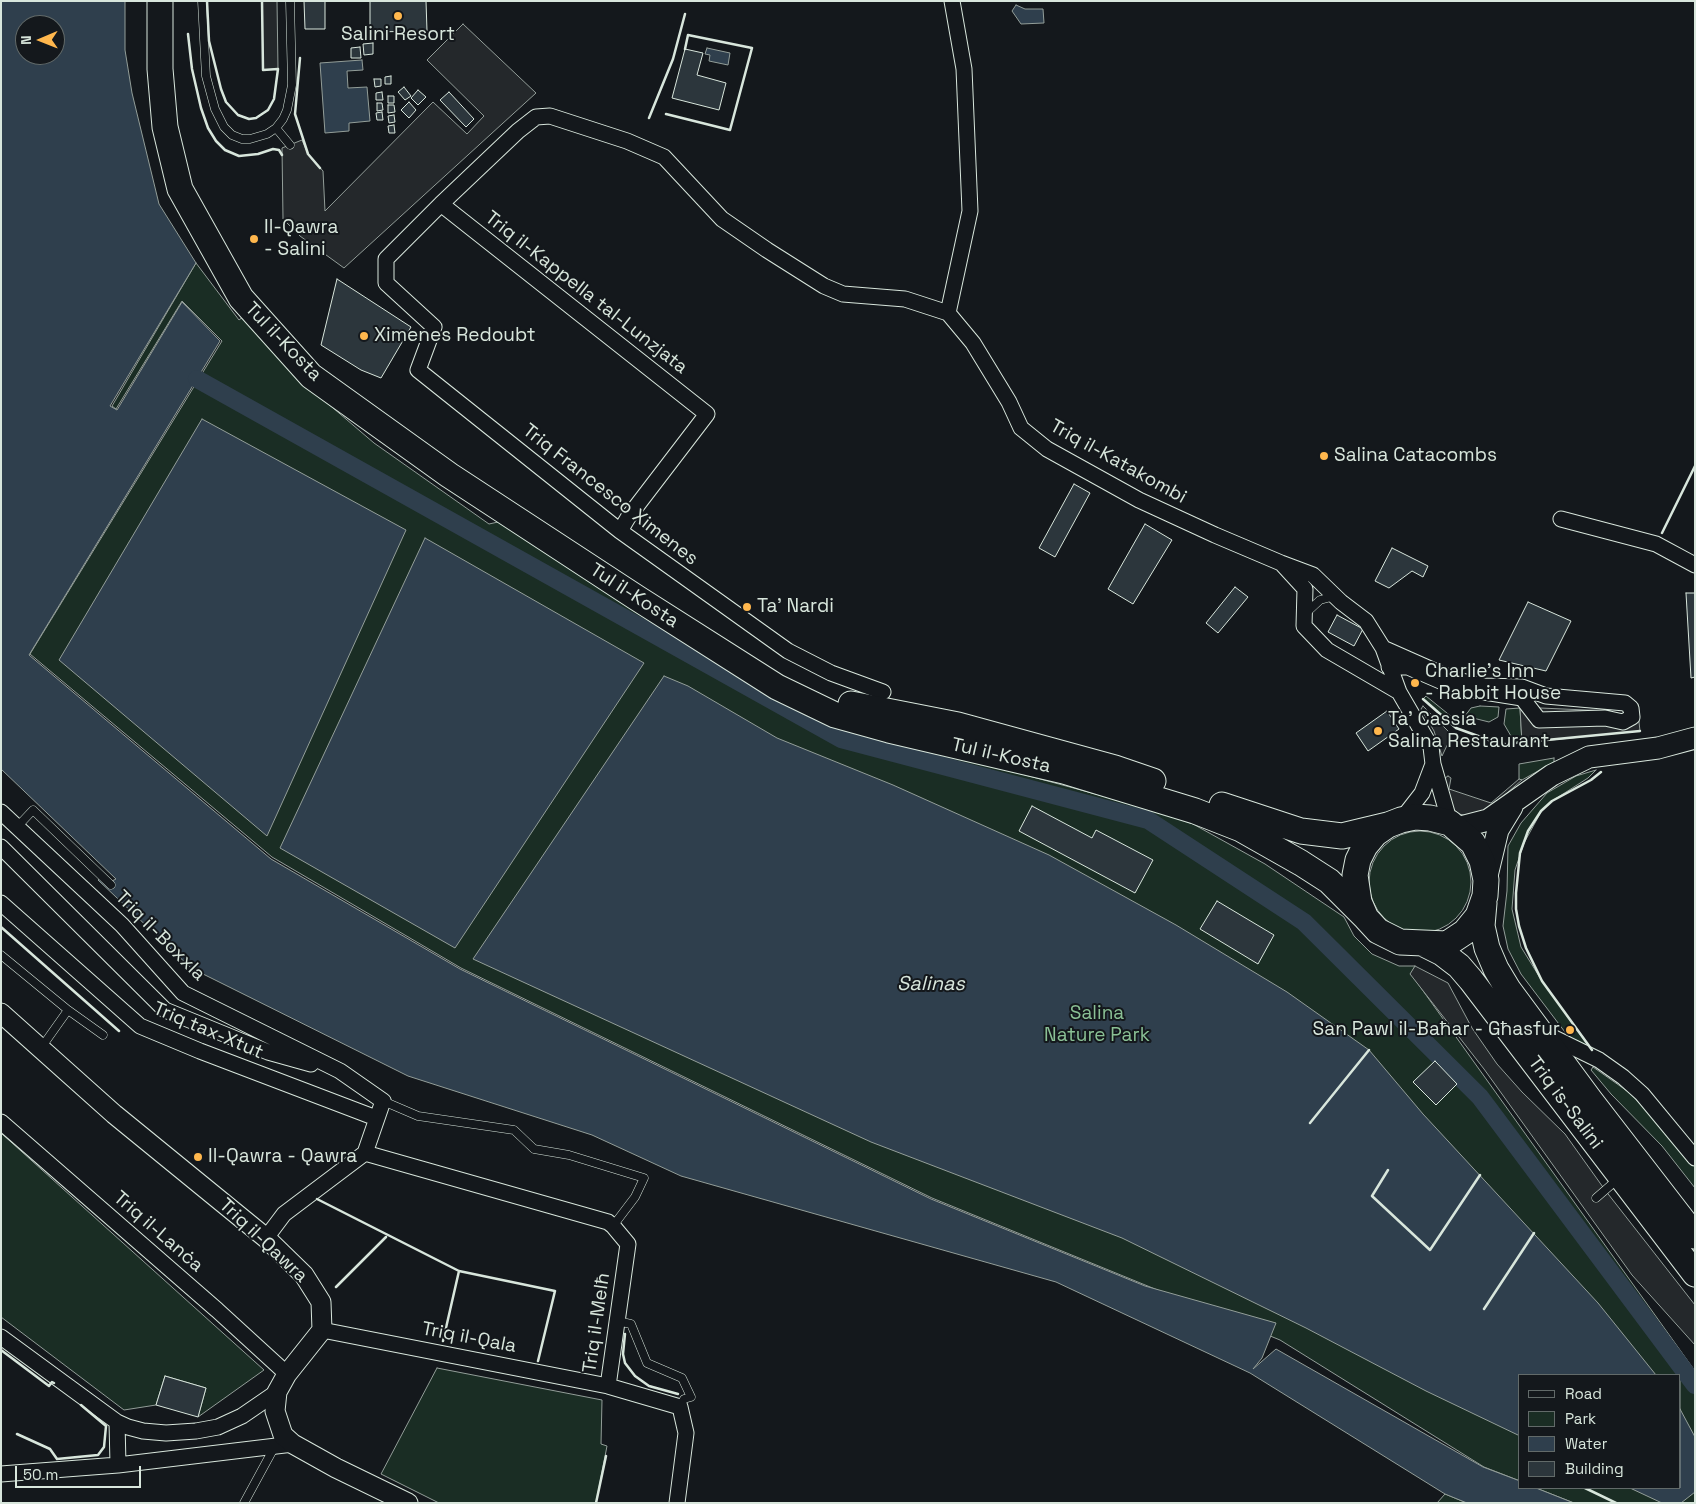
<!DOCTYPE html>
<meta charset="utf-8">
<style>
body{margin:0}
#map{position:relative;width:1696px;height:1504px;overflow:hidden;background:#14181c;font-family:"Space Grotesk",sans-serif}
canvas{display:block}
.frame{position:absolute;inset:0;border:2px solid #d8e6dc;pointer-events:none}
.legend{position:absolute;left:1518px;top:1374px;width:162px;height:115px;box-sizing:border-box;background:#14181c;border:1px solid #626a69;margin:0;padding:6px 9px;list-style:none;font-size:15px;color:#d8e6dc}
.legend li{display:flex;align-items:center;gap:10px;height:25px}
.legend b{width:25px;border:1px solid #626a69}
.north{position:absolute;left:15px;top:15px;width:50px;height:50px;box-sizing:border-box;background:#14181c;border:1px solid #626a69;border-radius:50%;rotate:269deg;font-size:14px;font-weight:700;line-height:20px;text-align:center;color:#d8e6dc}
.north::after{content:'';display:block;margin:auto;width:18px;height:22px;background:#ffb74d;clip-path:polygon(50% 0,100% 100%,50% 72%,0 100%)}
.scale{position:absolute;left:15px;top:1466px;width:126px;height:22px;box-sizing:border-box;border:2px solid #d8e6dc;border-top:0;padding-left:6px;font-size:15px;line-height:18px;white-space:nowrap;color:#d8e6dc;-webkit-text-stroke:4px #14181c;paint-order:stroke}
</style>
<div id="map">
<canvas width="1696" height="1504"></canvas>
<div class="frame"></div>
<ul class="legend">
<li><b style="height:6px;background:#14181c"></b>Road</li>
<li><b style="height:14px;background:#1a2d24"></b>Park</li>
<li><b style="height:14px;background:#2f3f4d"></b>Water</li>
<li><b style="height:14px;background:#2c363c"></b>Building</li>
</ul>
<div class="north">N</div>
<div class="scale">50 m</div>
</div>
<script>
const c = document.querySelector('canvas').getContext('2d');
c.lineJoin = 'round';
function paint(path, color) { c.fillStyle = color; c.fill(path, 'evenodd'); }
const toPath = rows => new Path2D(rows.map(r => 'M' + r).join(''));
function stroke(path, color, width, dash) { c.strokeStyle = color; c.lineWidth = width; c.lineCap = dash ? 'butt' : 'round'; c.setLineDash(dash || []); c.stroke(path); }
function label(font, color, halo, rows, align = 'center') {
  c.font = font + ' "Space Grotesk",sans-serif'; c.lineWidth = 4; c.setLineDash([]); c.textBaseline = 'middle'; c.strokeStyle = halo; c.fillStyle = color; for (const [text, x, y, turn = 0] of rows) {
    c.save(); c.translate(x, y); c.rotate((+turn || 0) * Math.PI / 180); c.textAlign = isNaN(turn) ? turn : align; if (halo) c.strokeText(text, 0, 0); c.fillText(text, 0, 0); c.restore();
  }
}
const green = toPath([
 [196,263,239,320,244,316,298,378,374,443,489,524,498,522,840,725,1155,810,1193,824,1265,864,1344,917,1354,936,1372,954,1399,966,1415,966,1411,974,1695,1371,1695,1503,1574,1503,1536,1488,1680,1488,1680,1375,1520,1375,1520,1481,1484,1467,1280,1340,932,1198,461,968,272,857,30,654,222,341,182,301,116,409,112,406,196,263],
 [1426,696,1458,722,1456,728,1423,699,1426,696],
 [1480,706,1499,707,1498,717,1489,722,1465,716,1471,708,1480,706],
 [1520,708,1522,743,1515,743,1504,724,1506,709,1520,708],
 [1554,758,1554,762,1522,780,1519,779,1519,764,1554,758],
 [1596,770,1588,778,1552,801,1541,812,1524,843,1515,870,1512,909,1521,947,1542,981,1592,1051,1571,1040,1521,974,1508,949,1503,926,1507,891,1508,846,1521,823,1547,793,1576,776,1596,770],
 '1369 882a51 51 0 1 1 102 0a51 51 0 1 1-102 0Z',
 [1593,1067,1630,1093,1666,1132,1695,1167,1695,1188,1662,1146,1611,1094,1591,1070,1593,1067],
 [1,1133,264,1370,198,1417,206,1388,165,1376,156,1405,124,1410,1,1317,1,1133],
 [437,1368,602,1400,601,1444,607,1446,596,1503,439,1503,381,1474,437,1368],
 [1445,1494,1467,1503,1437,1503,1445,1494]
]);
const parking = toPath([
 [262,1,277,1,278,69,263,70,262,1],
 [463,24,536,93,344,268,300,236,283,219,282,148,302,140,308,154,323,171,325,211,433,102,467,134,484,116,427,60,463,24],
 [1532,702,1540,708,1610,711,1617,714,1638,713,1640,731,1522,743,1520,708,1532,702],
 [1423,706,1452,735,1442,756,1434,731,1421,709,1423,706],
 [1448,776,1451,778,1449,789,1491,803,1519,779,1522,780,1485,812,1472,817,1459,814,1451,807,1442,780,1448,776],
 [1415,966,1448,983,1472,1028,1497,1064,1522,1092,1565,1134,1605,1190,1695,1305,1695,1345,1632,1275,1484,1069,1410,974,1415,966]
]);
const water = toPath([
 [1,1,125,1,125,50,132,93,159,204,196,263,110,406,117,410,182,302,220,341,29,655,271,859,460,969,931,1199,1145,1286,1276,1323,1262,1358,1253,1369,1276,1349,1483,1467,1520,1481,1520,1488,1536,1488,1574,1503,1467,1503,1445,1494,1250,1373,1056,1282,681,1176,592,1135,408,1076,191,968,98,880,101,878,112,881,116,879,1,769,1,1],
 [25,25,55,25,55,55,25,55,25,25],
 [1016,5,1025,9,1043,9,1044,23,1021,24,1012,11,1016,5],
 [707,48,730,53,728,65,709,61,710,55,705,54,707,48],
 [362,60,363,70,347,71,348,88,367,87,370,121,349,123,349,131,325,133,320,63,362,60],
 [202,419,406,530,267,836,59,660,202,419],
 [425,538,644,663,455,948,280,848,425,538],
 [664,676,688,686,777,738,893,785,1049,855,1176,925,1287,992,1369,1050,1423,1114,1598,1303,1656,1375,1520,1375,1520,1436,1426,1391,1306,1328,1122,1238,871,1142,473,959,664,676],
 [1680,1409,1695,1437,1695,1492,1681,1503,1662,1503,1630,1488,1680,1488,1680,1409]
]);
const canal = toPath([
 [197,379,841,739,1148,820,1304,922,1480,1097,1695,1385]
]);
const building = toPath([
 [304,1,325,1,325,29,305,29,304,1],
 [370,1,426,1,427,31,370,32,370,1],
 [373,43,373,54,364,55,363,44,373,43],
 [360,47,361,58,351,58,351,48,360,47],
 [685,49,703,53,697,75,726,83,719,110,672,98,685,49],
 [391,76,391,84,385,84,385,77,391,76],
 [374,79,381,79,381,86,375,87,374,79],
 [404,87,411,96,405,100,398,92,404,87],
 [418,90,426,97,418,105,411,98,418,90],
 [382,92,383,100,376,100,376,93,382,92],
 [449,92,474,119,466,127,440,100,449,92],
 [388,96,394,96,394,103,388,103,388,96],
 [409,102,416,110,409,118,401,110,409,102],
 [377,103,382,103,383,110,377,111,377,103],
 [388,105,394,105,395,112,388,113,388,105],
 [382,112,383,120,377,120,376,113,382,112],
 [394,115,395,122,389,123,388,116,394,115],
 [394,125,395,133,389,133,388,126,394,125],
 [337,279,411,327,381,378,361,370,321,345,337,279],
 [1074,484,1090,493,1055,557,1039,548,1074,484],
 [1145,524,1172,540,1133,604,1108,589,1145,524],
 [1392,548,1428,566,1423,577,1412,571,1389,588,1375,581,1392,548],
 [1235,587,1248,597,1218,633,1206,623,1235,587],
 [1686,593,1695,593,1695,677,1691,678,1686,593],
 [1528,602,1571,621,1546,671,1499,660,1528,602],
 [1337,615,1363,629,1354,646,1328,632,1337,615],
 [1387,711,1399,729,1368,751,1356,733,1387,711],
 [1032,806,1092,838,1096,830,1153,860,1135,893,1019,831,1032,806],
 [1217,901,1274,935,1258,964,1200,929,1217,901],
 [1435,1061,1457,1084,1436,1105,1413,1082,1435,1061],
 [165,1376,206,1388,198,1417,156,1405,165,1376]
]);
const service = toPath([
 [202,1,206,76,215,109,224,127,232,135,242,139,250,139,267,134,276,128,283,119,287,110,292,85,290,1],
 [276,128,290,145],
 [1306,613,1320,600,1335,596],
 [18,826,33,810,111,885],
 [1,955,68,1010,103,1035],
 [41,1048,68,1010],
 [383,1101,418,1116,514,1130,534,1149,569,1155,644,1178,635,1197,613,1226],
 [1596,1198,1619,1178],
 [617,1321,631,1324,647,1363,682,1378,691,1397,684,1399,680,1407],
 [244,1503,275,1446]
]);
const minor = toPath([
 [952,1,964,69,970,211,948,313,973,343,1009,402,1021,428,1047,449,1139,500,1215,535,1281,563,1313,575,1341,602,1366,621,1383,648,1399,692,1431,747,1433,764],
 [441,204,707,414,629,516,620,531],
 [1561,519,1656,544,1695,565],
 [1283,565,1305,589,1304,626,1327,650,1399,692],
 [1383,648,1453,679,1484,686,1522,687,1546,696,1625,703,1631,708,1632,717,1623,722,1605,718,1539,720,1522,698,1459,688,1445,683,1408,667,1389,667],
 [883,692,831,673,788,651,620,531,418,370,434,327,386,283,386,259,441,204,518,131,536,117,550,116,627,141,664,157,722,219,767,250,824,286,843,294,905,299,948,313],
 [1,812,122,925,183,993,340,1071,383,1101,365,1153,284,1214,266,1238],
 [1401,820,1422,793,1433,764,1450,823],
 [1,847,165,1010,268,1052,311,1064],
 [1,903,140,1026,200,1051,376,1118],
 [1546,1034,1599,1060,1623,1077,1642,1094,1695,1158],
 [1,1122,217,1310,287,1374],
 [365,1153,608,1222,613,1226,628,1244,608,1386],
 [322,1330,608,1386,680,1407,686,1433,677,1503],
 [1,1337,117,1422,118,1465],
 [117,1422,128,1427,143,1431,166,1433,196,1431,218,1427,242,1416,277,1392],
 [1,1474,118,1465,293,1444]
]);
const tertiary = toPath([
 [1,1013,114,1114,266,1238,304,1275,321,1302,322,1330,287,1374,277,1392,275,1411,283,1435,293,1444,336,1468,408,1503]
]);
const secondary = toPath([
 [1457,828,1488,820,1552,775,1589,757,1658,748,1695,738],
 [1486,880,1498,830,1512,807]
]);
const trunk = toPath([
 [160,1,160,69,165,127,180,189,241,298,311,376,449,475,637,598,777,687,835,715,889,730,1064,771,1195,811,1241,829,1301,863,1329,881,1366,918],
 [851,704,958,725,1115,768,1153,781],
 [1222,805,1301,831,1342,836,1388,825],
 [1415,817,1430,818,1450,823,1473,843,1482,861,1486,880,1485,896,1478,916,1465,932,1447,944,1400,942,1378,931,1366,918,1359,902,1355,875,1358,860,1365,846,1375,834,1388,825,1401,820,1415,817],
 [1484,903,1482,926,1487,948,1496,969,1508,989,1590,1100,1695,1236],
 [1424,944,1442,953,1459,966,1471,980,1695,1274]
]);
const wall = toPath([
 [207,1,209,41,221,89,226,102,238,115,249,119,256,118,268,110,274,99,278,69,263,70,262,1],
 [188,34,192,69,201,108,208,128,216,141,225,150,239,156,258,154,273,149,279,150,282,155],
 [300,58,295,114,308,154,320,168],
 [666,114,730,130,752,48,688,35,685,49],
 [649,118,673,59,685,14],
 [1662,533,1695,466],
 [1423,699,1456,728,1500,744,1505,744],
 [1515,743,1640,731],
 [1,927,119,1031],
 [1592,1050,1542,981,1526,948,1519,926,1516,909,1516,893,1520,853,1528,831,1541,811,1552,801,1591,780,1601,772],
 [1310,1123,1369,1050],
 [1388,1170,1372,1196,1430,1250,1480,1175],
 [317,1199,459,1271],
 [336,1287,386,1237],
 [1484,1309,1534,1233],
 [625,1334,623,1354,625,1363,635,1376,649,1386,678,1394],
 [443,1341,459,1271,555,1291,538,1361],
 [1,1350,49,1386,52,1382,54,1383],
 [17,1434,50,1449,57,1459,98,1455,104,1447,106,1426,81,1405],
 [1585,1488,1616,1503],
 [596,1503,606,1456]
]);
const markers = [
 [398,16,5,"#ffb74d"],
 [254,239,5,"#ffb74d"],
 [364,336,5,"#ffb74d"],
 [1324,456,5,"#ffb74d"],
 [747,607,5,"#ffb74d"],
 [1415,683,5,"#ffb74d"],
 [1378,731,5,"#ffb74d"],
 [1570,1030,5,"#ffb74d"],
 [198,1157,5,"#ffb74d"]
];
const poiNames = [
 ["Salini Resort",398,35,"center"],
 ["Il-Qawra",264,228],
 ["- Salini",264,250],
 ["Ximenes Redoubt",374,336],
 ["Salina Catacombs",1334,456],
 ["Ta' Nardi",757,607],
 ["Charlie's Inn",1425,672],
 ["- Rabbit House",1425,694],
 ["Ta' Cassia",1388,720],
 ["Salina Restaurant",1388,742],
 ["San Pawl il-Baħar - Għasfur",1560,1030,"right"],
 ["Il-Qawra - Qawra",208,1157]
];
const streetNames = [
 ["Triq il-Kappella tal-Lunzjata",586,293,38],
 ["Tul il-Kosta",283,342,46],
 ["Triq il-Katakombi",1118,462,29],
 ["Triq Francesco Ximenes",610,495,38],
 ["Tul il-Kosta",634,596,33],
 ["Tul il-Kosta",1001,756,13],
 ["Triq il-Boxxla",160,936,45],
 ["Triq tax-Xtut",208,1031,23],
 ["Triq is-Salini",1565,1103,53],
 ["Triq il-Lanċa",158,1232,41],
 ["Triq il-Qawra",263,1241,43],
 ["Triq il-Melħ",597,1323,-82],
 ["Triq il-Qala",469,1338,11]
];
const parkNames = [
 ["Salina",1097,1014],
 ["Nature Park",1097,1036]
];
const waterNames = [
 ["Salinas",931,985]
];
paint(green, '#1a2d24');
stroke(green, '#939e99', 1);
paint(parking, '#24282b');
stroke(parking, '#939e99', 1);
paint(water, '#2f3f4d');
stroke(water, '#939e99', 1);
stroke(canal, '#2f3f4d', 18);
paint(building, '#2c363c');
stroke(building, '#d8e6dc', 1);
stroke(service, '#d8e6dc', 9);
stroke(minor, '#d8e6dc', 17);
stroke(tertiary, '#d8e6dc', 21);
stroke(secondary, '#d8e6dc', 23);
stroke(trunk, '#d8e6dc', 27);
stroke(service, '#14181c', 8);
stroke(minor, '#14181c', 15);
stroke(tertiary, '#14181c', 19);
stroke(secondary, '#14181c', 21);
stroke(trunk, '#14181c', 25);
stroke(wall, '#d8e6dc', 2.5);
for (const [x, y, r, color] of markers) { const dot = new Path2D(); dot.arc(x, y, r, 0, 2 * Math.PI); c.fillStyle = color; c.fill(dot); stroke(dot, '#14181c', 2); }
label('19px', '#d8e6dc', '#14181c', poiNames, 'left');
label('19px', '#d8e6dc', '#14181c', streetNames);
label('19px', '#8ac095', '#14181c', parkNames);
label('italic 20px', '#d8e6dc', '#14181c', waterNames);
</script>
